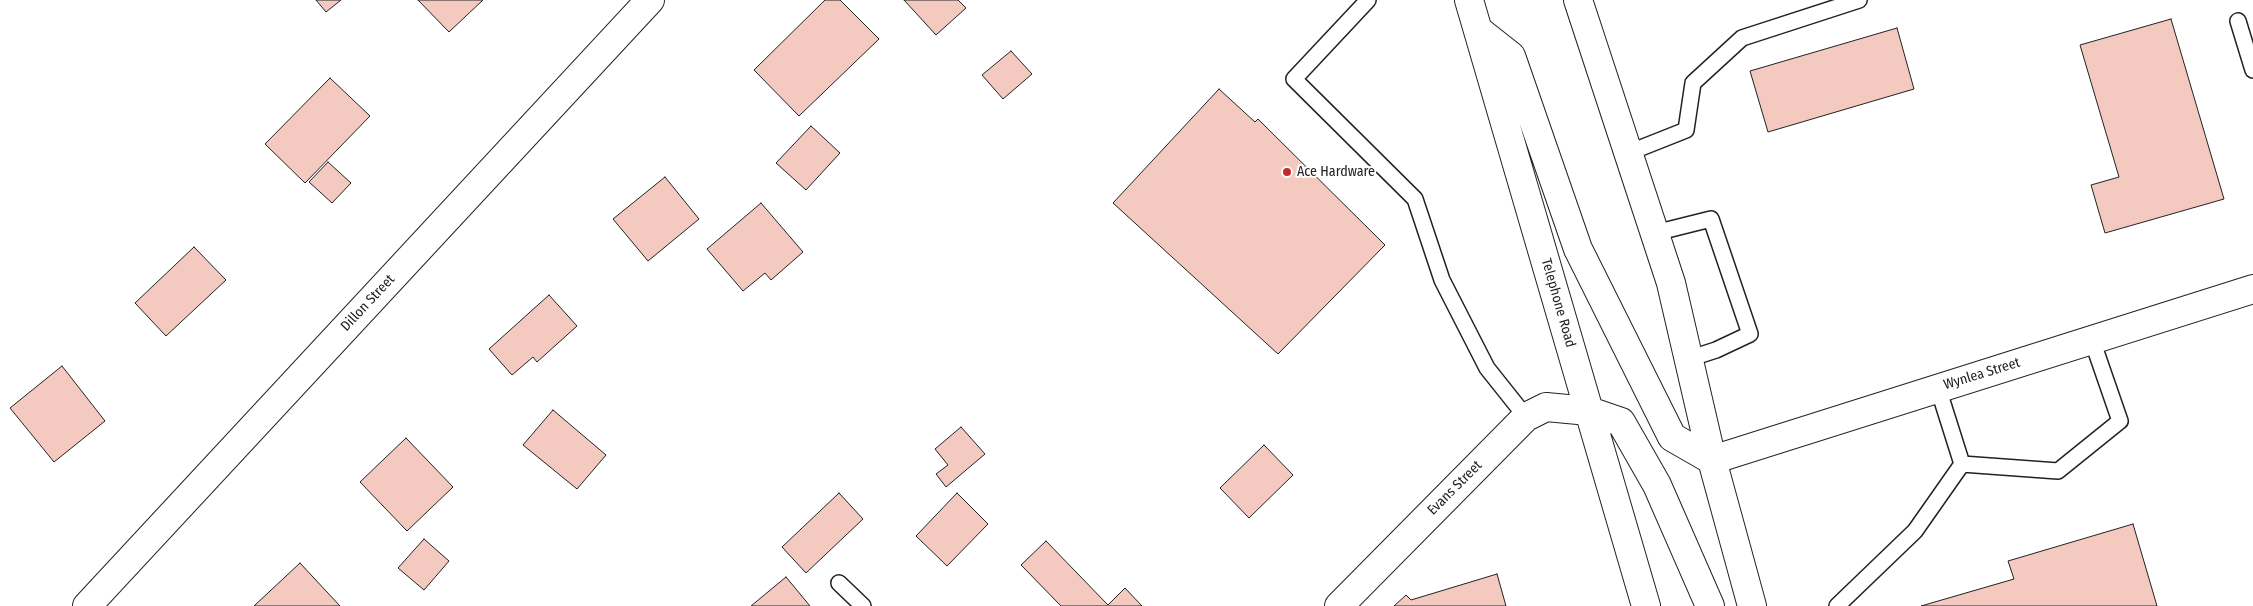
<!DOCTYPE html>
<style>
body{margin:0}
canvas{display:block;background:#fff}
</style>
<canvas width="2253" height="606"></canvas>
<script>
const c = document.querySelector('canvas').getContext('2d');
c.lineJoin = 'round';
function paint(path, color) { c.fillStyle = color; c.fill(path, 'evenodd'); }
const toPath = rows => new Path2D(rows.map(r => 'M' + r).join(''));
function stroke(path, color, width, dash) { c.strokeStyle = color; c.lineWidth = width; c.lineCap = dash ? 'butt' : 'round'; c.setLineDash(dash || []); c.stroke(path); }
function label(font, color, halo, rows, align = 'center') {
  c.font = font + ' "Fira Sans Condensed",sans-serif'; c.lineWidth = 4; c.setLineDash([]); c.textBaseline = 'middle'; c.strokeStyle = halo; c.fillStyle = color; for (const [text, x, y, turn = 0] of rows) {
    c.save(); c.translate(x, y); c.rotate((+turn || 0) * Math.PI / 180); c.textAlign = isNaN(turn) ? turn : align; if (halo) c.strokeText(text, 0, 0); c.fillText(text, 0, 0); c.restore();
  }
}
const building = toPath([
 [316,0,341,0,326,12,316,0],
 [418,0,483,0,449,32,418,0],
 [825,0,840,0,879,39,799,116,754,70,825,0],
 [904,0,958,0,966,8,936,35,904,0],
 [2171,19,2224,199,2105,233,2091,185,2119,177,2080,45,2171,19],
 [1897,28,1914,89,1768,132,1750,71,1897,28],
 [1011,51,1032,74,1003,99,982,75,1011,51],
 [330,78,370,116,305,183,265,144,330,78],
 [1219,89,1255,122,1258,119,1385,245,1278,354,1113,203,1219,89],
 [811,126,840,153,806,190,776,163,811,126],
 [328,162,351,183,332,203,309,182,328,162],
 [665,177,699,219,648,261,613,219,665,177],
 [761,203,803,252,771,280,765,273,743,291,707,249,761,203],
 [194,247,226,280,166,336,135,303,194,247],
 [549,295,577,326,537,362,533,357,512,375,489,349,549,295],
 [62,366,105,421,54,462,10,408,62,366],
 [553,410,606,455,577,489,523,445,553,410],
 [961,427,985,454,946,487,936,474,948,465,935,449,961,427],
 [406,438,453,487,407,531,360,482,406,438],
 [1264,445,1293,475,1249,518,1220,488,1264,445],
 [839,493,863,519,806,573,782,547,839,493],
 [957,493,988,524,947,566,916,536,957,493],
 [2133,524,2157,606,1921,606,2014,579,2008,561,2133,524],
 [424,539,449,561,424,590,398,568,424,539],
 [1046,541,1108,605,1125,588,1142,606,1061,606,1021,565,1046,541],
 [300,563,340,606,254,606,300,563],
 [1497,574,1506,606,1394,606,1406,595,1411,600,1497,574],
 [786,577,810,606,751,606,786,577]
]);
const lane = toPath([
 [1368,0,1294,79,1415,199,1442,280,1487,368,1526,417],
 [2238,21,2253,70],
 [1628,153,1686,130,1693,83,1742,38,1859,0],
 [1655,233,1711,219,1750,334,1716,350,1688,359],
 [1962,464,2058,471,2120,421,2092,340],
 [839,583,863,606],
 [1837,606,1915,531,1962,464,1938,388]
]);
const street = toPath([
 [1712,460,2253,289],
 [87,606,650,0],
 [1339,606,1526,417,1546,407,1589,411]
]);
const primary = toPath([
 [1469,0,1646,606],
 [1578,0,1671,283,1712,460,1752,606],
 [1478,30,1511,56,1578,249,1672,437,1712,460],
 [1589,411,1621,422,1657,485,1710,606]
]);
const markers = [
 [1287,172,5,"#c62828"]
];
const poiNames = [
 ["Ace Hardware",1297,172]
];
const streetNames = [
 ["Dillon Street",368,303,-47],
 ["Telephone Road",1558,303,74],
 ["Wynlea Street",1982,374,-17],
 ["Evans Street",1455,488,-45]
];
paint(building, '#f3c9c0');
stroke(building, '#222', 1);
stroke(lane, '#222', 18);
stroke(street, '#222', 30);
stroke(primary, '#222', 30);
stroke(lane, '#fff', 15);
stroke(street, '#fff', 28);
stroke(primary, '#fff', 28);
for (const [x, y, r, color] of markers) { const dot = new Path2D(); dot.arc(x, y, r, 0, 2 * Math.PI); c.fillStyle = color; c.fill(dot); stroke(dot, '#fff', 2); }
label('14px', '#222', '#fff', poiNames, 'left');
label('14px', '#222', '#fff', streetNames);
</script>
